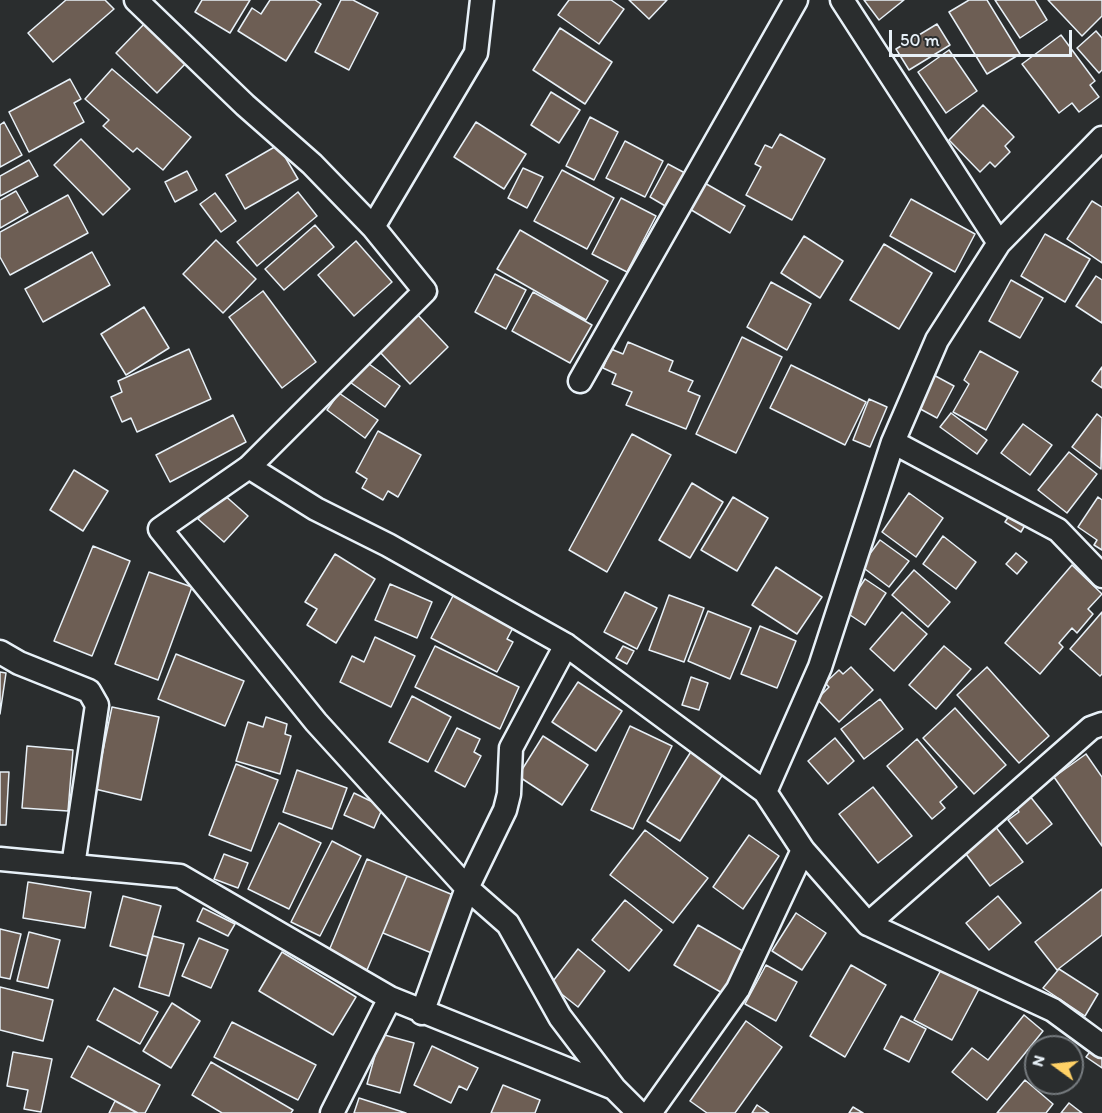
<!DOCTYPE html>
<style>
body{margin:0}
#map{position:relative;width:1102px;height:1113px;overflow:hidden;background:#2a2d2e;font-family:Itim,sans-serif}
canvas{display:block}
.north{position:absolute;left:1024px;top:1035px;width:60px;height:60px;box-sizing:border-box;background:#2a2d2e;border:2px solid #767b7f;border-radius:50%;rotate:285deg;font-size:16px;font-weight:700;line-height:24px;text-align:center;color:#e8f1f8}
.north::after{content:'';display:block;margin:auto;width:21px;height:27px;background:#ffd166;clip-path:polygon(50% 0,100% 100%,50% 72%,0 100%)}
.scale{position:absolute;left:889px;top:30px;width:183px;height:27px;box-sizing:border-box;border:3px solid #e8f1f8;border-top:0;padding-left:8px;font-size:18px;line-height:21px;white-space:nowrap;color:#e8f1f8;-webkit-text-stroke:4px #2a2d2e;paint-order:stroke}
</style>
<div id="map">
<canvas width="1102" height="1113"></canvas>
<div class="north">N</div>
<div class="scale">50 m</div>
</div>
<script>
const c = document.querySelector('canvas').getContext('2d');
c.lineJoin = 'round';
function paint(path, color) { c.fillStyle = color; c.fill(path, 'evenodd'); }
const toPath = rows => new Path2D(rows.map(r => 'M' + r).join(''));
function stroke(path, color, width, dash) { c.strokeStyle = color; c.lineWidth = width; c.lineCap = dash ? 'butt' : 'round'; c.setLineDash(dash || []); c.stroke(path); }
const building = toPath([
 [66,0,105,0,114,9,53,62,28,33,66,0],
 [202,0,250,0,230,33,195,12,202,0],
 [270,0,315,0,321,4,286,61,238,31,252,8,261,14,270,0],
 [341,0,353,0,378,13,349,70,315,52,341,0],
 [569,0,611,0,624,9,599,44,558,15,569,0],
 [629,0,667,0,649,19,629,0],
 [864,0,904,0,879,20,864,0],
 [969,0,987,0,1020,54,987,74,949,12,969,0],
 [995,0,1035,0,1047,20,1020,38,995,0],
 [1048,0,1102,0,1102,16,1082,36,1048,0],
 [147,21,188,61,157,93,116,53,147,21],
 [937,24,950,45,909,70,896,49,937,24],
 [560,28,612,62,585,104,533,70,560,28],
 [1096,31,1102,38,1102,70,1099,73,1077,48,1096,31],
 [1061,35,1095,81,1090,85,1099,97,1079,112,1072,103,1059,113,1022,64,1061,35],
 [949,50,977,91,946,113,918,72,949,50],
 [112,69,191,137,163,170,137,148,133,152,103,126,109,120,85,99,112,69],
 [70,79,81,99,74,103,84,122,29,152,9,112,70,79],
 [551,92,580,110,559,143,531,125,551,92],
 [983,105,1014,137,1005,146,1010,152,995,167,990,162,980,172,949,140,983,105],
 [590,117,618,132,594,180,566,166,590,117],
 [4,122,22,155,0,167,0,125,4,122],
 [476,122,526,154,504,189,454,157,476,122],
 [780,134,825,159,792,220,746,195,761,167,755,164,765,145,772,148,780,134],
 [81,139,130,189,103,215,54,165,81,139],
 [625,141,663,161,645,197,606,178,625,141],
 [278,145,298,179,245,209,226,175,278,145],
 [29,160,38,176,0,196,0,176,29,160],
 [668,164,685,173,667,207,650,197,668,164],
 [523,168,543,177,527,208,508,198,523,168],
 [562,170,614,198,587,249,534,221,562,170],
 [187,171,197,190,175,202,165,182,187,171],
 [703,182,745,206,730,233,688,208,703,182],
 [16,191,28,212,0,228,0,200,16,191],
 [298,192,317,216,257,266,237,242,298,192],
 [215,193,236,221,221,232,200,204,215,193],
 [68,195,88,233,10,275,0,257,0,232,68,195],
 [621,198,656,216,627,272,592,254,621,198],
 [911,199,975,234,955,272,890,236,911,199],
 [1092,201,1102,207,1102,263,1067,239,1092,201],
 [315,225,334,247,284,290,265,269,315,225],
 [520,230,608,281,586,320,497,269,520,230],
 [1045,234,1090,259,1065,302,1021,276,1045,234],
 [804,236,843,261,820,298,781,273,804,236],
 [216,240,256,279,223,313,183,274,216,240],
 [356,241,392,282,354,316,318,275,356,241],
 [884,244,932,273,899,329,850,300,884,244],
 [92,252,110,285,43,322,25,289,92,252],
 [495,274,526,290,506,329,475,312,495,274],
 [1096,276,1102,280,1102,323,1076,306,1096,276],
 [1011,280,1043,298,1020,338,989,321,1011,280],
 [771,282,811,304,787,350,747,327,771,282],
 [263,291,316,362,282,388,229,317,263,291],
 [533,292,592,325,570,363,512,331,533,292],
 [144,307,169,348,126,375,101,334,144,307],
 [416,313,448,347,410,384,378,350,416,313],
 [742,337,782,357,736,453,696,434,742,337],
 [628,342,673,361,669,371,693,381,688,391,700,396,686,429,626,405,632,392,612,384,616,374,603,368,611,349,623,354,628,342],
 [189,349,211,399,137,432,131,418,122,422,111,397,122,392,118,381,189,349],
 [980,351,1018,372,986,430,953,412,969,384,964,380,980,351],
 [362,359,400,386,385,407,347,380,362,359],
 [791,365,866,402,845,445,770,408,791,365],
 [1102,367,1102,388,1092,381,1102,367],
 [930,373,954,386,937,418,913,405,930,373],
 [339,393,378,420,365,438,327,410,339,393],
 [869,399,887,407,870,447,853,440,869,399],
 [951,413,987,440,977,454,940,427,951,413],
 [1097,414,1102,418,1101,469,1072,447,1097,414],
 [233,415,246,442,170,482,156,455,233,415],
 [1023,424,1052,445,1030,475,1001,453,1023,424],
 [378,431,421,455,398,497,388,491,383,500,362,488,367,479,356,472,378,431],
 [632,434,671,455,607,572,569,550,632,434],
 [1069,452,1097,474,1067,513,1038,490,1069,452],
 [74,470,108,491,83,531,50,510,74,470],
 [692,483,723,502,690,558,659,540,692,483],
 [222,493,248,516,224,542,198,519,222,493],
 [909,493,943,518,916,557,882,532,909,493],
 [733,497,768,518,737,571,701,550,733,497],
 [1098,497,1102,500,1102,550,1094,545,1097,540,1078,527,1098,497],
 [1013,510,1028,520,1021,532,1005,522,1013,510],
 [943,536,976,562,956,589,923,564,943,536],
 [880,540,909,561,889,587,861,566,880,540],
 [93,546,130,561,92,656,54,641,93,546],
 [1016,553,1027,562,1017,574,1006,564,1016,553],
 [335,554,375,579,336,643,307,625,317,609,305,602,335,554],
 [1072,565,1102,594,1088,609,1093,614,1077,633,1072,628,1059,643,1063,647,1040,674,1005,643,1072,565],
 [776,567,822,597,797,634,752,605,776,567],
 [914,570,950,602,928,627,892,595,914,570],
 [149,572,192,587,158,680,115,664,149,572],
 [865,579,886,593,865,625,844,611,865,579],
 [390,584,432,602,417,638,375,620,390,584],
 [455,592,515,624,507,639,513,642,497,672,431,638,455,592],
 [625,592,657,608,637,649,604,632,625,592],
 [669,595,704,608,684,662,649,650,669,595],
 [708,611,751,628,730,679,688,661,708,611],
 [902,612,927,634,894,671,870,649,902,612],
 [1102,612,1102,674,1100,676,1070,649,1102,612],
 [760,626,796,641,777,688,741,674,760,626],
 [375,637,415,656,391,707,340,682,352,656,364,662,375,637],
 [435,646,519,687,500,729,415,687,435,646],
 [623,646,634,651,627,664,616,658,623,646],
 [944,646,971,669,936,709,909,685,944,646],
 [176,654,244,681,225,726,158,699,176,654],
 [851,667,873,690,839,722,817,699,829,687,825,683,839,670,843,674,851,667],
 [987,667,1049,736,1019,763,957,695,987,667],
 [0,672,6,673,0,714,0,672],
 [691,677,708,683,699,710,682,705,691,677],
 [578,682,622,711,596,751,552,722,578,682],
 [412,696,451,717,428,762,389,742,412,696],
 [880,699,903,729,864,759,841,729,880,699],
 [112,707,159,717,141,800,95,789,112,707],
 [955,708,1006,765,974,794,923,738,955,708],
 [266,717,287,724,285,734,291,736,280,774,236,761,248,722,263,727,266,717],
 [630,726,672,746,633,829,591,810,630,726],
 [457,728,480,739,474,752,481,756,465,787,435,771,457,728],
 [543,736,588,765,562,805,518,776,543,736],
 [835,738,854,761,828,784,808,761,835,738],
 [917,739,957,787,940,802,945,808,932,819,887,766,917,739],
 [27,746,73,750,68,811,22,808,27,746],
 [692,750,725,771,680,841,647,821,692,750],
 [1086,754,1102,777,1102,846,1054,777,1086,754],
 [236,764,278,780,251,851,209,835,236,764],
 [297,770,347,788,332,829,283,812,297,770],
 [0,772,9,772,6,825,0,825,0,772],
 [873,787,912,836,878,863,839,814,873,787],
 [354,793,383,807,374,828,344,815,354,793],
 [1029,795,1052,824,1027,844,1008,820,1019,812,1015,806,1029,795],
 [279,823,321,843,289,909,248,889,279,823],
 [995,826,1023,862,990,886,963,850,995,826],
 [645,830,708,878,673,923,610,875,645,830],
 [749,835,779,856,743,909,713,887,749,835],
 [332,841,361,856,320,936,291,922,332,841],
 [224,854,248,863,238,888,214,879,224,854],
 [367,859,407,876,367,970,328,953,367,859],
 [407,876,458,897,434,954,383,933,407,876],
 [28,882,91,892,85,928,23,918,28,882],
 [1102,889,1102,935,1057,970,1035,942,1102,889],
 [123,896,161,906,147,956,110,946,123,896],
 [998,896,1021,923,989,950,966,923,998,896],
 [625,900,662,930,629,971,592,940,625,900],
 [203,908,235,924,228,936,197,921,203,908],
 [796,913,826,933,802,970,772,951,796,913],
 [698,925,748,954,724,994,674,965,698,925],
 [0,929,21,934,10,979,0,977,0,929],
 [29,932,60,940,48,988,17,981,29,932],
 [153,936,184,944,169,996,139,987,153,936],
 [199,938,228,950,211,988,182,976,199,938],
 [578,949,605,971,578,1007,550,985,578,949],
 [282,952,356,997,333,1035,259,991,282,952],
 [766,965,797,982,776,1021,745,1004,766,965],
 [851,965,886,985,845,1057,810,1036,851,965],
 [942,968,979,989,952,1040,914,1020,942,968],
 [1059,969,1098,994,1085,1016,1043,988,1059,969],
 [0,987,53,1000,43,1041,0,1030,0,987],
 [114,988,158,1012,140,1044,97,1020,114,988],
 [172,1003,200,1021,171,1068,143,1051,172,1003],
 [1024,1015,1043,1031,987,1100,952,1072,972,1048,988,1060,1024,1015],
 [901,1016,926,1029,909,1062,884,1049,901,1016],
 [746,1021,782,1047,735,1113,707,1113,690,1101,746,1021],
 [232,1022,316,1065,298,1100,214,1057,232,1022],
 [381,1034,414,1043,400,1093,367,1084,381,1034],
 [88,1046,160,1085,145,1113,138,1113,71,1077,88,1046],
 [432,1046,478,1068,467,1090,459,1086,451,1103,414,1085,432,1046],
 [1092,1049,1102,1055,1102,1068,1086,1057,1092,1049],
 [13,1052,52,1059,41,1112,24,1109,28,1090,7,1086,13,1052],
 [211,1062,293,1110,291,1113,222,1113,192,1095,211,1062],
 [1025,1080,1053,1104,1046,1113,997,1113,1025,1080],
 [503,1085,540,1100,535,1113,491,1113,503,1085],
 [359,1098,406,1113,354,1113,359,1098],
 [115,1101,137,1113,109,1113,115,1101],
 [1069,1103,1082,1113,1061,1113,1069,1103],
 [757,1105,769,1113,752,1113,757,1105],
 [853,1107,863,1113,849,1113,853,1107]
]);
const minor = toPath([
 [136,0,245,105,312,164,373,227,425,291,249,467,160,529,316,722,467,888,508,924,560,1017,614,1088],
 [842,0,999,243],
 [1102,138,999,243,937,340,893,442,820,667,765,792,803,850,868,924,1053,1010,1102,1046],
 [373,227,476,53,482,0],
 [580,381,796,0],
 [893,442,1058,530,1102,576],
 [249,467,316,509,388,545,566,645,765,792],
 [0,652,19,663,89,691,97,705,73,866],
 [0,859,180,876,390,998,614,1088,639,1113],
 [868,924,1091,728,1102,724],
 [422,1013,467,888,505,810,509,794,511,748,566,645],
 [332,1113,390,998],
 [650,1113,738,989,803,850]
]);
paint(building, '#6d5e54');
stroke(building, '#e8f1f8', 1.5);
stroke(minor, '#e8f1f8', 27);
stroke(minor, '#2a2d2e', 22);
</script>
